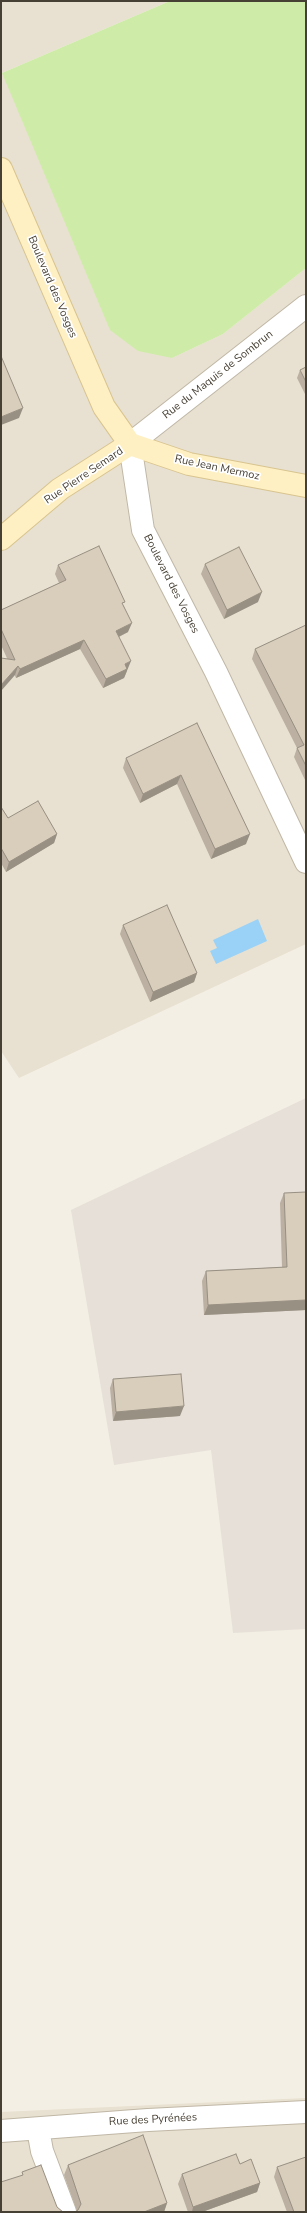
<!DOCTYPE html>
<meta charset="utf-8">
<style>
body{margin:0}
#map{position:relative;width:307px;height:2213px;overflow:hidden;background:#f4efe4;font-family:"Nunito Sans",sans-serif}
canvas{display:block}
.frame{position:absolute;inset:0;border:2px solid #463f33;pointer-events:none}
</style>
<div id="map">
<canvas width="307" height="2213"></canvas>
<div class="frame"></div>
</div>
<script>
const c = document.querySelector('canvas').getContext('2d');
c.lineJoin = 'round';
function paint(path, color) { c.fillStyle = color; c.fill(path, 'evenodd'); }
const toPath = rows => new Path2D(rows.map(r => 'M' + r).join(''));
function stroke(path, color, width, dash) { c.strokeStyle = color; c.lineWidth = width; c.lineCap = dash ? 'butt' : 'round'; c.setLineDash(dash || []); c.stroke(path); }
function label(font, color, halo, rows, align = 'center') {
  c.font = font + ' "Nunito Sans",sans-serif'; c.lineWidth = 3.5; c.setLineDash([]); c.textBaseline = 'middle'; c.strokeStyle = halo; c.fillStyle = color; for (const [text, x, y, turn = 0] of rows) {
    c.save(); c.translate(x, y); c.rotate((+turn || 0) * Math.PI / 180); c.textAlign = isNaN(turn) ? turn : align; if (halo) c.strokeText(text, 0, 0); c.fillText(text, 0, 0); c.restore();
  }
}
const residential = toPath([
 [1,1,170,1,2,73,172,358,223,334,306,268,306,944,19,1078,1,1051],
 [306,2098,306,2212,1,2212,1,2112]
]);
const industrial = toPath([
 [306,1098,306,1629,233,1633,211,1450,114,1465,71,1210]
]);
const green = toPath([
 [170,1,306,1,306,268,223,334,172,358,138,351,110,330,2,73]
]);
const water = toPath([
 [258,919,267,941,216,964,210,951,217,948,213,940]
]);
const street = toPath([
 [306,306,130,444,143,530,216,672,306,862],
 [38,2129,42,2151,65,2212],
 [1,2131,148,2120,306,2112]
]);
const secondary = toPath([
 [1,169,104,407,130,444],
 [130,444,189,464,306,486],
 [1,539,60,489,130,444]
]);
const wall = toPath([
 [306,367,306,396,297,378,300,370],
 [205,564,258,602,224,619,201,574],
 [58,565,124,606,128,632,119,637,127,670,127,671,124,678,103,688,80,649,16,678,1,645,1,610,59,583,55,574],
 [306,625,306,782,294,757,297,748,252,659,255,649],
 [197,723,246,844,211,859,177,784,140,803,123,768,126,758],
 [1,807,8,818,57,834,54,843,6,872,1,863],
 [123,925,197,973,194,982,150,1002,120,934],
 [284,1193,306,1310,204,1315,202,1281,206,1271,282,1267,280,1203],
 [113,1379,180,1416,113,1421,110,1388],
 [240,2164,260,2183,257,2192,202,2212,188,2212,178,2184,182,2174],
 [68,2165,167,2203,164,2212,75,2212,77,2211,64,2175],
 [277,2167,306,2212,287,2212,274,2177]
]);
const shadedWall = toPath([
 [23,408,19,418,1,425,1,417],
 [262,592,258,602,224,619,227,610],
 [132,623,128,632,112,640,116,631],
 [84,640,80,649,16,678,20,669],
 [131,661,124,678,103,688,106,679,125,664],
 [18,666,15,675,1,691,1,685],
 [181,775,177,784,140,803,143,794],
 [57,834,54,843,6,872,9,862],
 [250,834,246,844,211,859,215,849],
 [197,973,194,982,150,1002,153,992],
 [306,1300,306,1310,204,1315,208,1305],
 [184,1406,180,1416,113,1421,116,1412],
 [260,2183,257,2192,202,2212,192,2212,193,2207],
 [167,2203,164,2212,144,2212]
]);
const building = toPath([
 [1,356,23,408,1,417,1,356],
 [306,367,306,382,300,370,306,367],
 [99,546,125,602,122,603,132,623,116,631,131,661,125,664,127,669,106,679,84,640,20,669,18,666,1,685,1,658,15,660,1,629,1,610,66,580,58,565,99,546],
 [239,547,262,592,227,610,205,564,239,547],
 [306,625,306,766,297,748,304,745,255,649,306,625],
 [197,723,250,834,215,849,181,775,143,794,126,758,197,723],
 [38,801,57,834,9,862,1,848,1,807,8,818,38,801],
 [167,905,197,973,153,992,123,925,167,905],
 [306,1192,306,1300,208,1305,206,1271,287,1267,284,1193,306,1192],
 [181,1374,184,1406,116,1412,113,1379,181,1374],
 [143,2135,167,2203,144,2212,75,2212,78,2210,81,2204,68,2165,143,2135],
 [236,2154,240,2164,251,2159,260,2183,193,2207,182,2174,236,2154],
 [306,2157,306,2212,294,2212,277,2167,306,2157],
 [41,2165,57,2207,63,2212,1,2212,1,2182,23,2175,22,2172,41,2165]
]);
const streetNames = [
 ["Boulevard des Vosges",52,287,67],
 ["Rue du Maquis de Sombrun",218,375,-38],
 ["Rue Jean Mermoz",217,468,12],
 ["Rue Pierre Semard",84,476,-34],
 ["Boulevard des Vosges",171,584,63],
 ["Rue des Pyrénées",153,2120,-3]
];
paint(residential, '#e8e1d1');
paint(industrial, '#e6e0d9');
paint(green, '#ceeca8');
paint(water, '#9ad2f7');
stroke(street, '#c0b7a6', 24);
stroke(secondary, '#d8c48f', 24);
stroke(street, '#fff', 22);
stroke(secondary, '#fff0c3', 22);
paint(wall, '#bbb0a1');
paint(shadedWall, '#989083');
paint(building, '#d9cdbb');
stroke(building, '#989083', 1);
label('11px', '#463f33', '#fff', streetNames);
</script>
